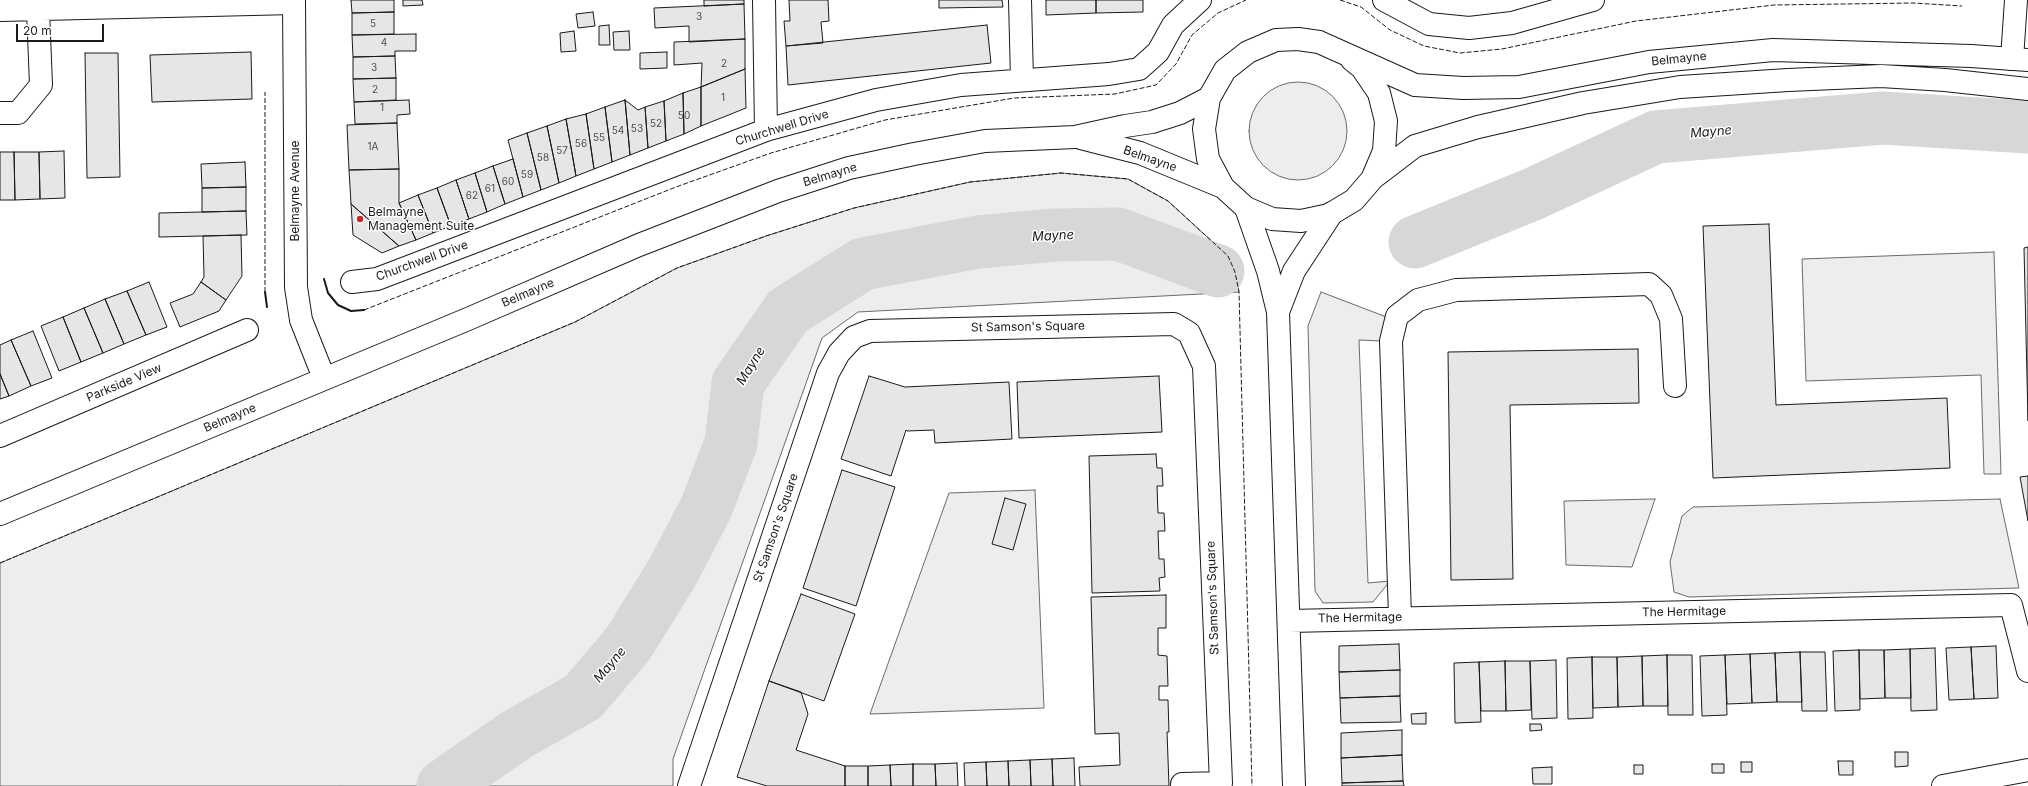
<!DOCTYPE html>
<style>
body{margin:0}
#map{position:relative;width:2028px;height:786px;overflow:hidden;background:#fff;font-family:Inter,sans-serif}
canvas{display:block}
.scale{position:absolute;left:16px;top:24px;width:88px;height:18px;box-sizing:border-box;border:2px solid #1a1a1a;border-top:0;padding-left:5px;font-size:12px;line-height:14px;white-space:nowrap;color:#1a1a1a;-webkit-text-stroke:3px #fff;paint-order:stroke}
</style>
<div id="map">
<canvas width="2028" height="786"></canvas>
<div class="scale">20 m</div>
</div>
<script>
const c = document.querySelector('canvas').getContext('2d');
c.lineJoin = 'round';
function paint(path, color) { c.fillStyle = color; c.fill(path, 'evenodd'); }
const toPath = rows => new Path2D(rows.map(r => 'M' + r).join(''));
function stroke(path, color, width, dash) { c.strokeStyle = color; c.lineWidth = width; c.lineCap = dash ? 'butt' : 'round'; c.setLineDash(dash || []); c.stroke(path); }
function label(font, color, halo, rows, align = 'center') {
  c.font = font + ' Inter,sans-serif'; c.lineWidth = 3; c.setLineDash([]); c.textBaseline = 'middle'; c.strokeStyle = halo; c.fillStyle = color; for (const [text, x, y, turn = 0] of rows) {
    c.save(); c.translate(x, y); c.rotate((+turn || 0) * Math.PI / 180); c.textAlign = isNaN(turn) ? turn : align; if (halo) c.strokeText(text, 0, 0); c.fillText(text, 0, 0); c.restore();
  }
}
const green = toPath([
 '1249 131a49 49 0 1 1 98 0a49 49 0 1 1-98 0Z',
 [1061,173,1128,179,1168,201,1228,256,1235,272,1239,292,858,312,822,338,673,759,673,786,0,786,0,563,575,322,677,268,766,236,854,208,970,182,1061,173],
 [1994,252,2001,474,1984,474,1981,375,1806,381,1802,259,1994,252],
 [1321,292,1389,318,1381,341,1359,340,1368,583,1390,581,1373,602,1323,603,1315,591,1308,326,1321,292],
 [1035,490,1044,708,870,714,949,493,1035,490],
 [1655,499,1632,567,1566,565,1564,501,1655,499],
 [2000,499,2019,588,1689,597,1674,592,1670,562,1682,516,1693,507,2000,499]
]);
const river = toPath([
 [1415,242,1533,194,1656,137,1883,118,2028,127],
 [443,786,516,735,583,697,628,644,672,573,706,508,731,443,738,383,788,311,863,264,978,242,1055,235,1118,234,1218,271]
]);
const building = toPath([
 [351,0,394,0,394,12,352,13,351,0],
 [403,0,422,0,423,5,403,6,403,0],
 [704,0,744,0,744,4,704,6,704,0],
 [789,0,828,0,829,21,821,22,823,43,786,46,784,21,790,21,789,0],
 [939,0,1002,0,1003,7,939,8,939,0],
 [1046,0,1096,0,1096,13,1046,15,1046,0],
 [1096,0,1143,0,1143,12,1096,13,1096,0],
 [744,4,745,39,689,42,689,26,655,28,654,8,744,4],
 [394,12,394,34,352,35,352,13,394,12],
 [593,12,595,26,578,28,576,14,593,12],
 [609,25,610,45,599,45,599,26,609,25],
 [987,25,991,63,788,85,786,46,987,25],
 [574,31,576,51,561,52,560,33,574,31],
 [629,31,630,50,614,50,613,32,629,31],
 [416,34,416,51,395,51,395,56,353,57,352,35,416,34],
 [745,39,745,69,701,87,702,63,674,65,674,42,745,39],
 [251,52,252,99,152,102,150,55,251,52],
 [667,52,667,68,640,69,640,53,667,52],
 [85,53,118,53,120,177,87,178,85,53],
 [395,56,396,78,353,79,353,57,395,56],
 [745,69,746,108,701,126,701,87,745,69],
 [396,78,396,100,354,102,353,79,396,78],
 [701,87,701,126,684,134,683,93,701,87],
 [683,93,684,134,666,141,664,101,683,93],
 [409,100,410,114,397,115,397,123,355,124,354,102,409,100],
 [625,100,630,155,612,162,605,107,625,100],
 [625,100,638,110,645,107,648,148,630,155,625,100],
 [664,101,666,141,648,148,645,107,664,101],
 [605,107,612,162,594,169,586,114,605,107],
 [586,114,594,169,576,176,566,119,586,114],
 [566,119,576,176,559,183,547,126,566,119],
 [397,123,399,169,349,170,347,125,397,123],
 [547,126,559,183,541,190,527,133,547,126],
 [527,133,541,190,523,197,508,140,527,133],
 [64,151,65,198,40,199,39,152,64,151],
 [0,152,14,152,15,200,0,200,0,152],
 [14,152,39,152,40,199,15,200,14,152],
 [513,159,523,197,505,204,493,166,513,159],
 [245,162,246,187,202,188,201,164,245,162],
 [493,166,505,204,487,212,475,173,493,166],
 [399,169,399,203,416,240,399,246,351,204,349,170,399,169],
 [475,173,487,212,469,219,456,180,475,173],
 [456,180,469,219,451,226,437,188,456,180],
 [246,187,246,211,202,212,202,188,246,187],
 [437,188,451,226,433,233,418,195,437,188],
 [418,195,433,233,416,240,399,203,418,195],
 [351,204,399,246,382,253,353,235,351,204],
 [246,211,247,235,159,237,159,213,246,211],
 [1769,224,1776,405,1947,398,1950,468,1713,478,1703,226,1769,224],
 [241,235,242,276,226,300,201,282,204,277,203,236,241,235],
 [2028,247,2028,421,2024,248,2028,247],
 [149,282,167,327,146,335,127,291,149,282],
 [201,282,226,300,219,311,180,327,170,303,193,294,201,282],
 [127,291,146,335,124,344,105,299,127,291],
 [105,299,124,344,103,353,84,308,105,299],
 [84,308,103,353,81,362,63,317,84,308],
 [63,317,81,362,59,371,41,326,63,317],
 [33,331,52,378,31,386,11,340,33,331],
 [11,340,31,386,9,396,0,374,0,345,11,340],
 [1638,349,1639,403,1510,405,1513,579,1451,580,1448,352,1638,349],
 [0,374,9,396,0,399,0,374],
 [869,376,905,387,1009,382,1012,439,935,443,934,430,907,431,906,430,891,476,841,459,869,376],
 [1159,376,1162,432,1019,438,1017,382,1159,376],
 [1156,454,1157,468,1162,468,1163,486,1157,486,1158,513,1164,513,1165,531,1158,531,1159,559,1164,559,1165,577,1159,578,1160,591,1092,593,1089,456,1156,454],
 [842,470,895,487,856,606,803,588,842,470],
 [2028,476,2028,521,2020,477,2028,476],
 [1005,498,1026,504,1013,550,992,544,1005,498],
 [801,594,855,614,824,701,769,681,801,594],
 [1166,595,1166,628,1158,628,1158,655,1167,656,1168,686,1159,686,1159,700,1168,700,1169,732,1167,732,1169,786,1080,786,1079,767,1120,765,1119,733,1095,734,1091,597,1166,595],
 [1399,644,1400,670,1339,672,1339,646,1399,644],
 [1996,646,1998,698,1974,699,1971,647,1996,646],
 [1971,647,1974,699,1949,700,1946,648,1971,647],
 [1935,648,1937,710,1911,711,1910,649,1935,648],
 [1910,649,1911,698,1885,698,1884,650,1910,649],
 [1859,650,1860,710,1835,711,1833,651,1859,650],
 [1859,650,1884,650,1885,698,1860,699,1859,650],
 [1800,652,1825,652,1827,711,1802,711,1800,652],
 [1800,652,1802,702,1777,702,1775,653,1800,652],
 [1775,653,1777,702,1752,703,1750,654,1775,653],
 [1750,654,1752,703,1727,704,1725,655,1750,654],
 [1667,655,1692,655,1693,715,1668,715,1667,655],
 [1667,655,1668,706,1643,706,1642,656,1667,655],
 [1725,655,1727,715,1702,716,1700,656,1725,655],
 [1642,656,1643,706,1618,707,1617,657,1642,656],
 [1592,657,1593,718,1568,719,1567,658,1592,657],
 [1592,657,1617,657,1618,707,1593,708,1592,657],
 [1556,660,1557,718,1532,719,1530,661,1556,660],
 [1505,661,1506,711,1481,711,1479,662,1505,661],
 [1505,661,1530,661,1531,710,1506,711,1505,661],
 [1479,662,1481,722,1455,723,1454,663,1479,662],
 [1400,670,1400,696,1340,698,1339,672,1400,670],
 [769,681,801,692,808,714,796,750,845,766,845,786,767,786,737,777,769,681],
 [1400,696,1401,722,1341,723,1340,698,1400,696],
 [1426,713,1426,724,1412,724,1411,714,1426,713],
 [1530,724,1541,724,1542,730,1530,731,1530,724],
 [1402,730,1402,755,1341,758,1341,733,1402,730],
 [1895,752,1908,752,1908,766,1895,767,1895,752],
 [1402,755,1403,781,1342,783,1341,758,1402,755],
 [1074,758,1075,786,1053,786,1052,759,1074,758],
 [1052,759,1053,786,1031,786,1030,760,1052,759],
 [1030,760,1031,786,1009,786,1008,761,1030,760],
 [1008,761,1009,786,987,786,986,762,1008,761],
 [1838,761,1853,761,1853,775,1839,775,1838,761],
 [986,762,987,786,965,786,964,763,986,762],
 [1741,762,1752,762,1752,772,1741,772,1741,762],
 [957,763,958,786,936,786,935,764,957,763],
 [913,764,935,764,936,786,913,786,913,764],
 [913,764,913,786,891,786,890,765,913,764],
 [1712,764,1724,764,1724,773,1712,773,1712,764],
 [890,765,891,786,868,786,868,766,890,765],
 [1634,765,1643,765,1643,774,1634,774,1634,765],
 [845,766,868,766,868,786,845,786,845,766],
 [1552,767,1552,784,1533,784,1532,768,1552,767],
 [1403,781,1404,786,1342,786,1342,783,1403,781]
]);
const minor = toPath([
 [764,0,766,130],
 [1020,0,1022,80],
 [1384,0,1429,24,1469,28,1512,23,1593,0],
 [0,10,294,3],
 [2012,59,2016,0],
 [0,113,18,113,41,85,38,10],
 [1246,208,1268,271,1278,312,1294,786],
 [352,282,377,279,766,130,876,100,961,85,1109,74,1139,69,1158,52,1173,25,1200,0],
 [1278,312,1294,271,1332,213],
 [0,436,247,330],
 [1400,617,1391,341,1397,316,1418,300,1456,290,1649,284,1661,295,1671,319,1675,386],
 [1289,621,2011,605,2028,671],
 [689,786,828,373,839,353,854,337,870,331,1174,324,1189,333,1204,366,1221,783,1182,784],
 [1943,786,2028,770]
]);
const tertiary = toPath([
 [294,0,296,287,301,320,324,378],
 [1352,60,1362,68,1379,93,1386,121,1384,151,1373,177],
 [2028,60,1971,56,1773,50,1649,62,1519,87,1463,88,1415,85,1319,42,1298,39,1276,40,1248,52,1225,70,1209,98,1204,129,1208,159,1223,187,1246,208,1272,219,1301,221,1329,215,1354,200,1373,178,1415,146,1478,127,1583,103,1680,87,1788,80,1881,76,1945,80,2028,89],
 [1081,138,1140,153,1223,187],
 [0,514,468,319,639,245,778,191,849,168,914,154,985,141,1075,137,1125,126,1152,122,1180,113,1209,98]
]);
const fence = toPath([
 [1340,0,1361,7,1390,30,1424,46,1460,53,1502,49,1636,21,1774,5,1913,3,1962,6],
 [265,292,265,92],
 [364,310,676,187,771,153,885,120,1014,98,1115,94,1156,85,1176,64,1192,35,1218,13,1246,0],
 [0,563,575,322,677,268,766,236,854,208,970,182,1061,173,1128,179,1168,201,1228,256,1235,272,1239,292,1252,786]
]);
const wall = toPath([
 [324,279,328,293,338,305,351,311,364,310],
 [265,292,267,307]
]);
const markers = [
 [360,219,4,"#c62828"]
];
const numberNames = [
 ["3",699,17],
 ["5",373,24],
 ["4",384,43],
 ["2",724,64],
 ["3",374,68],
 ["2",375,90],
 ["1",723,98],
 ["1",382,108],
 ["50",684,116],
 ["52",656,124],
 ["53",637,129],
 ["54",618,131],
 ["55",599,138],
 ["56",581,144],
 ["1A",373,147],
 ["57",562,151],
 ["58",543,158],
 ["59",527,175],
 ["60",508,182],
 ["61",490,189],
 ["62",472,196]
];
const streetNames = [
 ["Belmayne",1679,59,-6],
 ["Churchwell Drive",782,128,-17],
 ["Belmayne",1150,159,19],
 ["Belmayne",830,175,-17],
 ["Belmayne Avenue",295,191,-90],
 ["Churchwell Drive",422,261,-20],
 ["Belmayne",528,293,-23],
 ["St Samson's Square",1028,327,-1],
 ["Parkside View",124,383,-23],
 ["Belmayne",230,418,-23],
 ["St Samson's Square",776,528,-71],
 ["St Samson's Square",1213,598,-92],
 ["The Hermitage",1684,612,-1],
 ["The Hermitage",1360,618,-1]
];
const poiNames = [
 ["Belmayne",368,212],
 ["Management Suite",368,226]
];
const waterNames = [
 ["Mayne",1711,132,-5],
 ["Mayne",1053,236,-3],
 ["Mayne",751,366,-58],
 ["Mayne",610,665,-50]
];
paint(green, '#ededed');
stroke(green, '#6a6a6a', 1);
stroke(river, '#d7d7d7', 53);
paint(building, '#e6e6e6');
stroke(building, '#1a1a1a', 1);
stroke(minor, '#1a1a1a', 24);
stroke(tertiary, '#1a1a1a', 24);
stroke(minor, '#fff', 22);
stroke(tertiary, '#fff', 22);
stroke(fence, '#1a1a1a', 1, [5, 2]);
stroke(wall, '#1a1a1a', 2);
for (const [x, y, r, color] of markers) { const dot = new Path2D(); dot.arc(x, y, r, 0, 2 * Math.PI); c.fillStyle = color; c.fill(dot); stroke(dot, '#fff', 1.5); }
label('10px', '#4d4d4d', null, numberNames);
label('12px', '#1a1a1a', '#fff', streetNames);
label('12px', '#1a1a1a', '#fff', poiNames, 'left');
label('italic 13px', '#1a1a1a', '#fff', waterNames);
</script>
